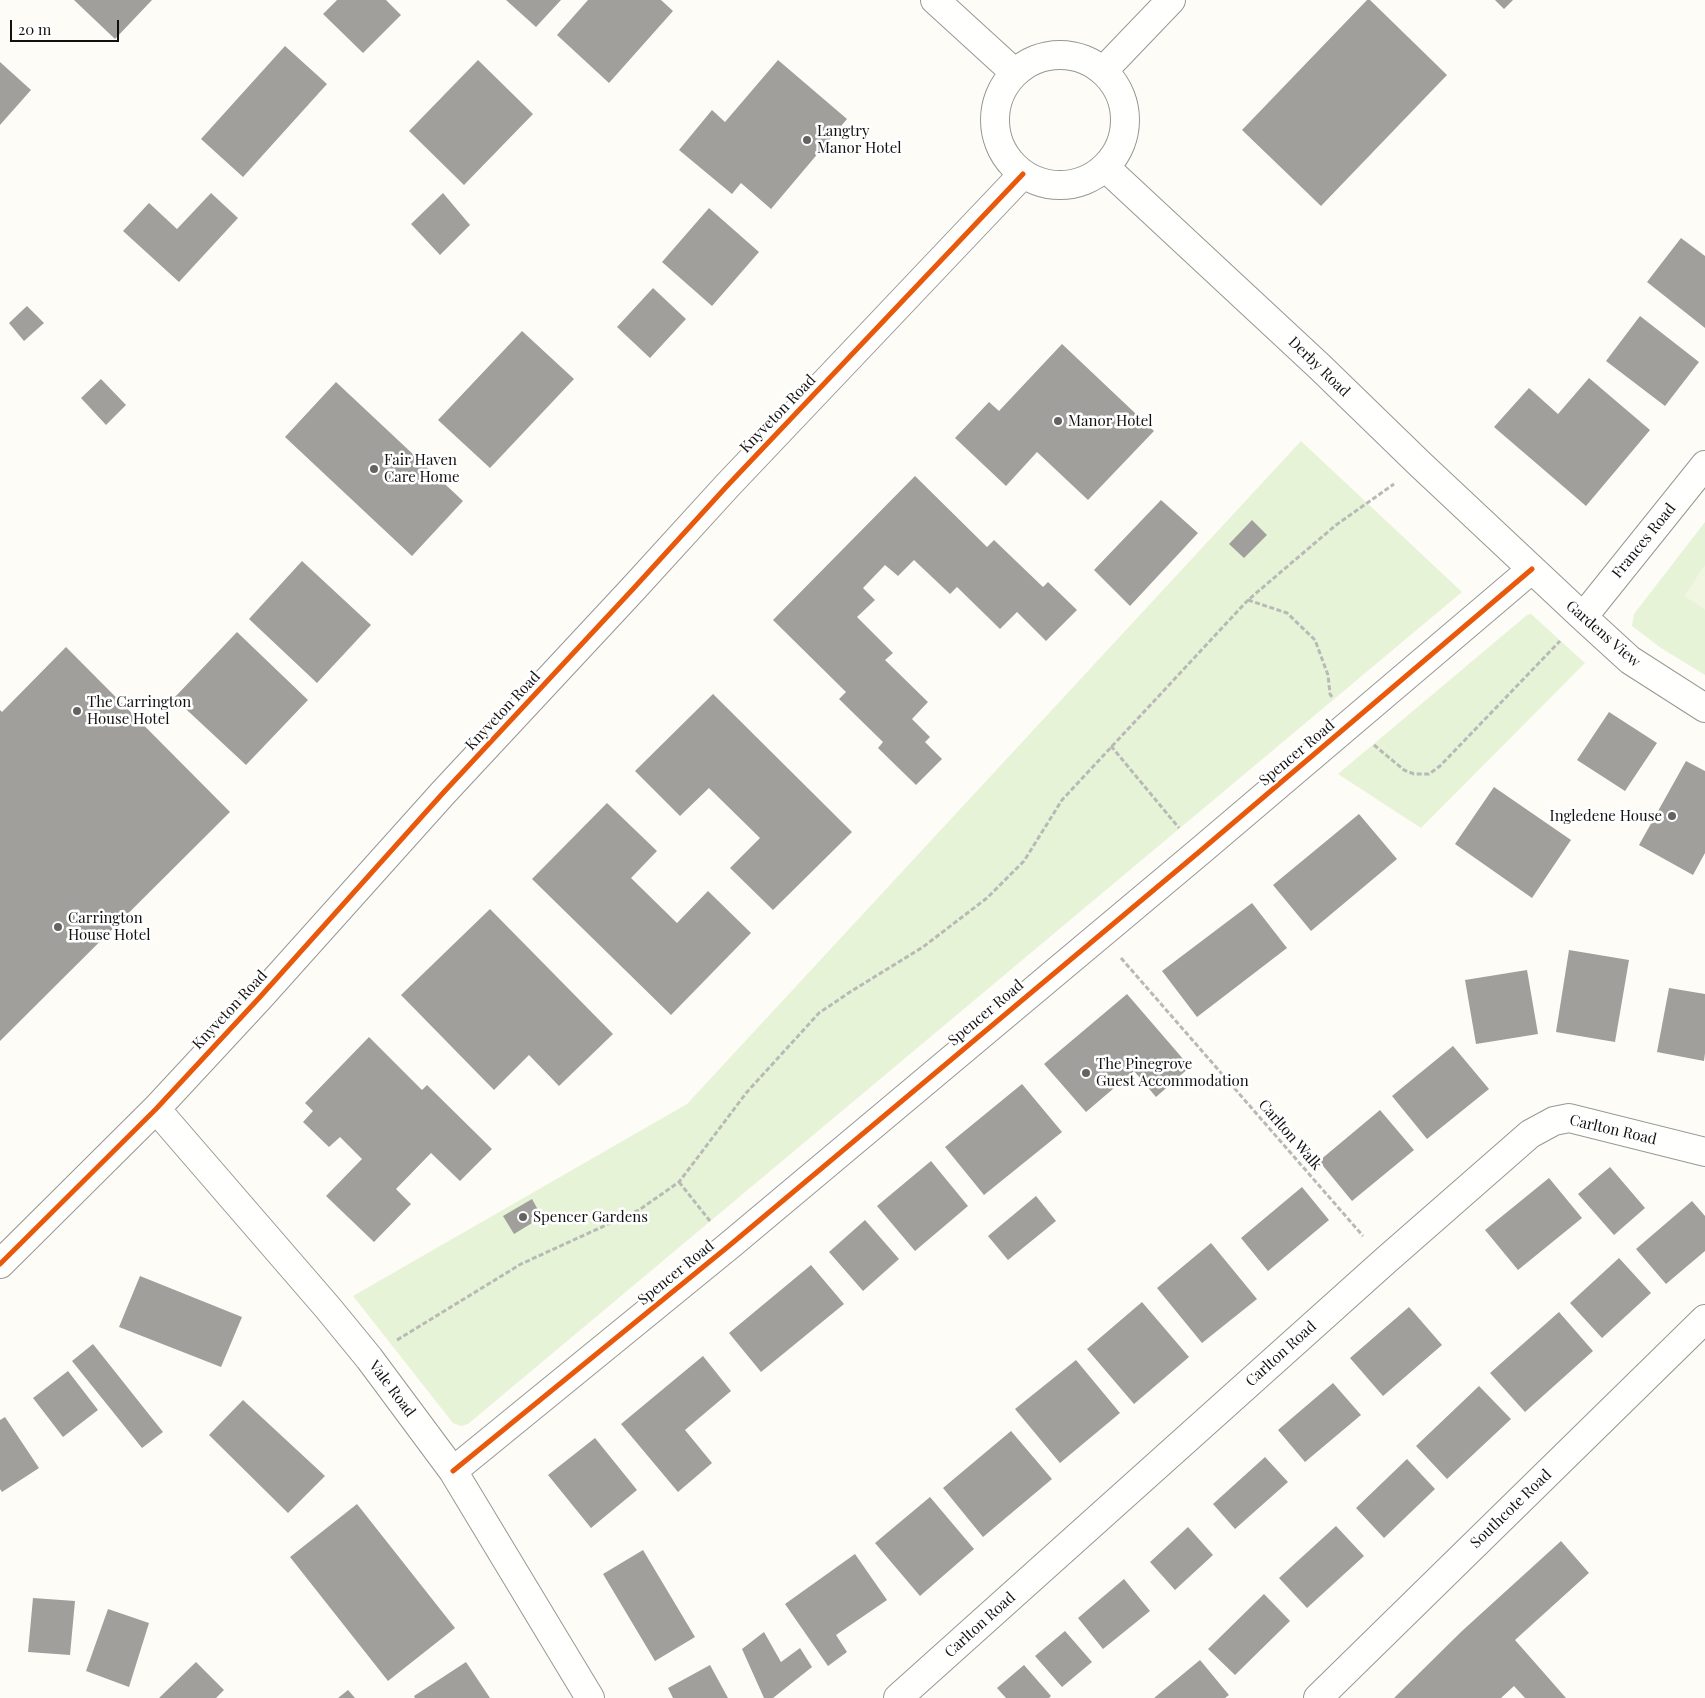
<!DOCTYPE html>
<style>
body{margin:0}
#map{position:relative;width:1705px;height:1698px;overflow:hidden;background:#fdfcf7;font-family:"Playfair Display",serif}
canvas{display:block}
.scale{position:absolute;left:10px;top:20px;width:109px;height:22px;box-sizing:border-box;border:2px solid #111;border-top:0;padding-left:6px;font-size:15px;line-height:18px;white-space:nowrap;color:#111;-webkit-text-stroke:4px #fff;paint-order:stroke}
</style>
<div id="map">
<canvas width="1705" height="1698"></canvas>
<div class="scale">20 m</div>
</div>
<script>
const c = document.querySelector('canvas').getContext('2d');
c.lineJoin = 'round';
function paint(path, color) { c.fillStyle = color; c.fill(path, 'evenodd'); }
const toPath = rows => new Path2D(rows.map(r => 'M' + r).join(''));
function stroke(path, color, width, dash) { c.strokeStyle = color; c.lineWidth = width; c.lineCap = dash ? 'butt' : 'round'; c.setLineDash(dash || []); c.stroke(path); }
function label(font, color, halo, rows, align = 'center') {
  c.font = font + ' "Playfair Display",serif'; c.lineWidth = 5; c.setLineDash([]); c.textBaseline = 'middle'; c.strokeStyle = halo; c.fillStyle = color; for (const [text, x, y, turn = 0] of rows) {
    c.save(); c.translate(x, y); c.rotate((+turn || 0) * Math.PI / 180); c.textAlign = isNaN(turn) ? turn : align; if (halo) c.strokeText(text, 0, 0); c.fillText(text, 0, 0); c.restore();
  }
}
const green = toPath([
 [1301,441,1462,592,468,1424,461,1426,453,1423,353,1296,687,1104],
 [1705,522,1705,675,1661,648,1632,626,1634,614],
 [1531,614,1585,663,1421,828,1338,774,1527,615]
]);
const pitch = toPath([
 [1705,565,1705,610,1684,596]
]);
const building = toPath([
 [74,0,152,0,115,39],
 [337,0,386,0,401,15,363,53,323,14],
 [506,0,561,0,536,27],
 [588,0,661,0,673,11,609,83,557,35],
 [1367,0,1370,0,1447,75,1321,206,1242,130],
 [1495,0,1513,0,1504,9],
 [285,46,327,84,243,177,201,139],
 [478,60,533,114,464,185,409,131],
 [778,60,847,119,771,209,741,183,732,194,679,150,712,110,725,122],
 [0,62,31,90,0,125],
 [211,193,238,218,179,282,123,231,149,203,177,229],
 [443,193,470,225,440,255,411,224],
 [709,208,759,252,712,306,662,262],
 [1681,238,1705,256,1705,328,1647,282],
 [653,288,686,319,650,358,617,327],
 [27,306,44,323,24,341,9,323],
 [1640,316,1699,362,1665,406,1606,361],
 [522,331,574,379,490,468,438,420],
 [1062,344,1154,431,1088,500,1037,452,1006,486,955,438,989,402,999,411],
 [1589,378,1650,430,1586,506,1494,427,1529,388,1558,414],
 [101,379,126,405,106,425,81,398],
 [336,382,463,501,412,556,285,437],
 [915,476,987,547,994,540,1043,587,1048,582,1077,610,1046,641,1017,612,1000,629,957,587,950,594,914,560,898,576,885,565,863,588,875,600,857,617,893,653,885,660,928,702,912,719,930,737,925,742,942,759,916,785,878,748,883,742,839,699,846,692,773,620],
 [1161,500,1198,533,1130,606,1094,570],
 [1252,520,1267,535,1244,558,1229,544],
 [302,561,371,625,317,683,249,619],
 [237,632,308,700,246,765,174,698],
 [66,647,230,812,0,1041,0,710,2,712],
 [713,694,852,832,773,910,730,868,760,838,709,788,680,816,635,771],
 [1609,712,1657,743,1625,791,1577,760],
 [1686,761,1705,771,1705,853,1693,875,1639,845],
 [1494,787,1571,840,1532,898,1455,844],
 [607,803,657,851,631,878,677,923,708,891,751,933,671,1015,532,879],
 [1359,814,1397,859,1311,931,1273,885],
 [1252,903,1287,948,1197,1017,1162,971],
 [490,909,613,1034,559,1086,529,1055,494,1090,401,995],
 [1569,950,1629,960,1615,1042,1556,1032],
 [1527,970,1538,1034,1476,1044,1465,980],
 [1669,988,1705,994,1705,1053,1704,1061,1657,1052],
 [1127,994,1190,1067,1156,1097,1134,1071,1086,1112,1044,1064],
 [369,1037,422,1090,427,1085,492,1149,460,1181,431,1153,396,1189,411,1204,374,1242,326,1196,362,1159,340,1137,329,1147,303,1122,313,1111,305,1103],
 [1453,1046,1489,1089,1427,1139,1392,1096],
 [1022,1084,1062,1132,984,1195,945,1147],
 [1380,1110,1414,1150,1352,1201,1319,1161],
 [931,1161,968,1206,915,1251,877,1206],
 [1610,1167,1645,1208,1614,1235,1578,1194],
 [1549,1178,1582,1218,1518,1270,1485,1230],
 [1302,1187,1329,1220,1268,1271,1241,1238],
 [1036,1196,1056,1221,1008,1260,988,1236],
 [532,1199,542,1217,514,1234,503,1216],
 [1692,1201,1705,1216,1705,1251,1666,1284,1636,1249],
 [865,1220,899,1259,863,1291,829,1252],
 [1211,1243,1257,1299,1202,1343,1157,1288],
 [1619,1258,1651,1293,1602,1338,1570,1303],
 [811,1265,844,1304,761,1372,729,1333],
 [140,1276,242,1317,221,1367,119,1327],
 [1142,1302,1189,1357,1134,1404,1087,1349],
 [1409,1307,1442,1345,1383,1396,1350,1358],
 [1559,1312,1593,1351,1525,1412,1490,1373],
 [93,1344,163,1432,142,1448,72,1361],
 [703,1356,731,1391,685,1430,712,1463,678,1492,621,1424],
 [1076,1360,1120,1413,1060,1463,1015,1409],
 [68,1371,98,1410,63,1437,33,1398],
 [1333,1383,1361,1415,1305,1462,1278,1430],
 [1479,1386,1511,1419,1447,1479,1416,1446],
 [243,1400,325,1476,288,1513,209,1435],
 [5,1417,39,1468,2,1492,0,1489,0,1420],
 [1011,1431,1052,1479,983,1537,943,1488],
 [595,1438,637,1490,591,1528,548,1475],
 [1265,1457,1288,1482,1235,1529,1213,1504],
 [1407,1459,1435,1489,1384,1538,1356,1508],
 [930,1497,974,1549,920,1596,875,1543],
 [357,1504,455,1628,388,1681,290,1557],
 [1336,1526,1364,1556,1307,1608,1279,1578],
 [1188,1527,1213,1555,1175,1590,1150,1562],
 [1561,1541,1589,1573,1515,1640,1566,1698,1525,1698,1514,1686,1501,1698,1394,1698,1462,1631],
 [643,1550,695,1637,655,1661,603,1574],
 [855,1554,887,1600,836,1635,847,1652,828,1666,785,1604],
 [1124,1579,1150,1611,1103,1649,1078,1618],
 [1264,1594,1290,1621,1235,1675,1208,1649],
 [33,1598,75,1601,70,1655,28,1652],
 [108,1609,149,1623,129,1687,86,1671],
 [1065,1631,1092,1662,1062,1687,1035,1656],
 [764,1632,781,1662,800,1648,812,1667,773,1698,764,1698,742,1649],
 [1200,1660,1229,1695,1225,1698,1154,1698],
 [196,1662,224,1690,216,1698,159,1698],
 [466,1662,490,1698,415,1698,414,1696],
 [710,1665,728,1698,673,1698,668,1688],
 [1024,1665,1051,1696,1049,1698,1006,1698,997,1688],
 [348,1690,355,1698,338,1698]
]);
const path = toPath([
 [1248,600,1287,613,1315,640,1328,675,1330,694,1332,697],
 [1374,745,1404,770,1414,774,1429,774,1440,766,1560,641],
 [1111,746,1179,828],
 [1121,958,1363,1236],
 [679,1182,710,1221],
 [397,1340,521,1264,639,1210,679,1182,747,1092,819,1013,850,992,923,947,987,898,1024,861,1062,800,1248,600,1336,525,1394,484]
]);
const minor = toPath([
 [935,0,1015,73],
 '995 120a65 65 0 1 1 130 0a65 65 0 1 1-130 0Z',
 [1103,71,1171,0],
 [1105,167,1320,367,1421,465,1583,617,1630,660,1705,708],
 [1583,617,1705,465],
 [156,1109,328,1308,369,1358,453,1471,590,1698],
 [0,1264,156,1109,260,997,443,793,633,589,727,486,1023,174],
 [453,1471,730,1245,1199,852,1532,569],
 [898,1698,1385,1261,1530,1134,1554,1121,1569,1118,1705,1152],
 [1318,1698,1705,1319]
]);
const cycleway = toPath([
 [0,1264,156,1109,260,997,443,793,633,589,727,486,1023,174],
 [453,1471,730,1245,1199,852,1532,569]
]);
const markers = [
 [807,140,5,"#646362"],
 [1058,421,5,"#646362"],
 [374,469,5,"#646362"],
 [77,711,5,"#646362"],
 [1672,816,5,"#646362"],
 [58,927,5,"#646362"],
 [1086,1073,5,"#646362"],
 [523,1217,5,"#646362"]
];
const poiNames = [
 ["Langtry",817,131],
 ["Manor Hotel",817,148],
 ["Manor Hotel",1068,421],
 ["Fair Haven",384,460],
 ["Care Home",384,477],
 ["The Carrington",87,702],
 ["House Hotel",87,719],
 ["Ingledene House",1662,816,"right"],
 ["Carrington",68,918],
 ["House Hotel",68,935],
 ["The Pinegrove",1096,1064],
 ["Guest Accommodation",1096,1081],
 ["Spencer Gardens",533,1217]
];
const streetNames = [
 ["Derby Road",1319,367,44],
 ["Knyveton Road",778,414,-46],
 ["Frances Road",1644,541,-51],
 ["Gardens View",1603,634,41],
 ["Knyveton Road",503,711,-47],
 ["Spencer Road",1297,753,-40],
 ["Knyveton Road",230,1010,-47],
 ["Spencer Road",986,1013,-40],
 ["Carlton Road",1613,1130,13],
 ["Carlton Walk",1290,1135,49],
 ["Spencer Road",676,1273,-39],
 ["Carlton Road",1281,1354,-42],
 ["Vale Road",392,1389,53],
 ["Southcote Road",1511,1509,-44],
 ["Carlton Road",980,1625,-42]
];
paint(green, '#e7f3d7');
paint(pitch, '#f0f6e1');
paint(building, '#a19f9c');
stroke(minor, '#979795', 30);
stroke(path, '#b9b9b8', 3, [5, 2.5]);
stroke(minor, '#fffffe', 28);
stroke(cycleway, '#e8590c', 5);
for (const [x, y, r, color] of markers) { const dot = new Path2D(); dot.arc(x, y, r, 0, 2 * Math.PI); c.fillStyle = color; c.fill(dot); stroke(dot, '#fff', 2); }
label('15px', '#111', '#fff', poiNames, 'left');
label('15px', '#111', '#fff', streetNames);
</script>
